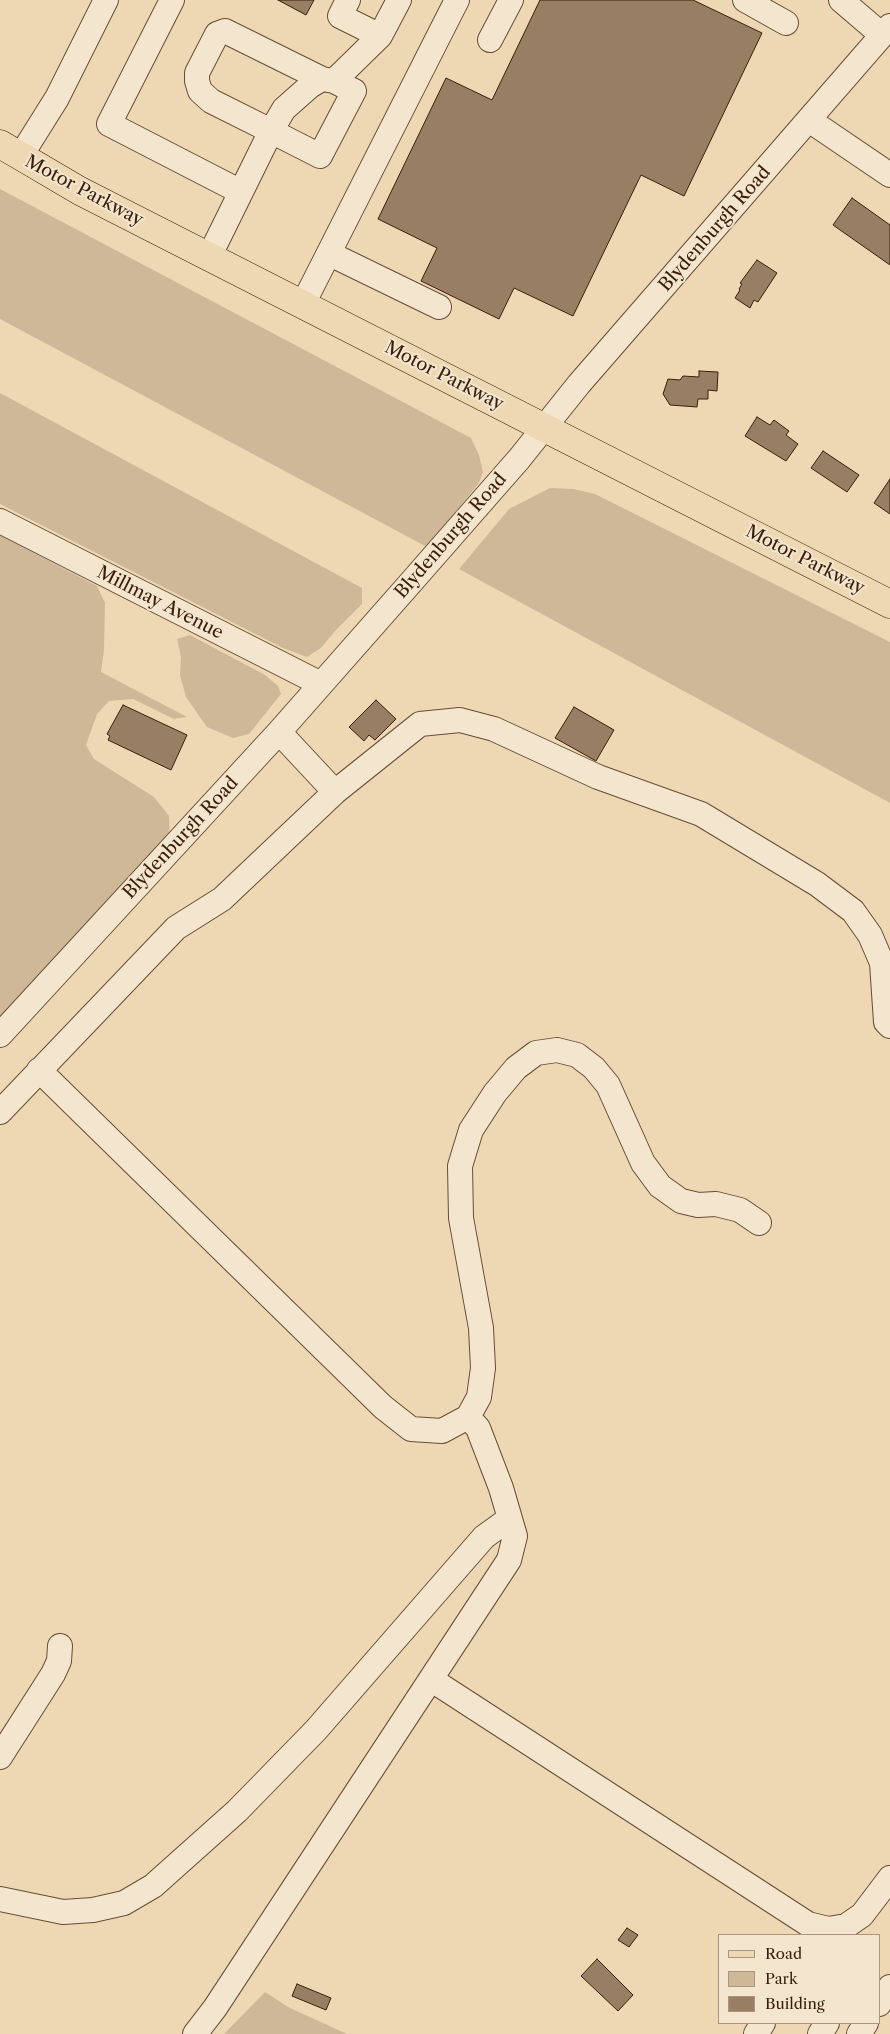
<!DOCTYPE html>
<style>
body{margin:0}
#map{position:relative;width:890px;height:2034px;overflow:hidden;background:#eed8b3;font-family:"Libre Caslon Text",serif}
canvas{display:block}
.legend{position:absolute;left:718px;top:1934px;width:162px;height:90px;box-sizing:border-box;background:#f4e6ce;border:1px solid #aa9680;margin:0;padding:6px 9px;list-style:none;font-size:15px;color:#3a1e0c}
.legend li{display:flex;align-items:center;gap:10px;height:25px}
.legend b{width:25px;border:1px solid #aa9680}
</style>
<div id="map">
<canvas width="890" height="2034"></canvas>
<ul class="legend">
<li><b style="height:6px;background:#eed8b3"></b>Road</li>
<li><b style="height:14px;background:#cfb897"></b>Park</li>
<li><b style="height:14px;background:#987f63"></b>Building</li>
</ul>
</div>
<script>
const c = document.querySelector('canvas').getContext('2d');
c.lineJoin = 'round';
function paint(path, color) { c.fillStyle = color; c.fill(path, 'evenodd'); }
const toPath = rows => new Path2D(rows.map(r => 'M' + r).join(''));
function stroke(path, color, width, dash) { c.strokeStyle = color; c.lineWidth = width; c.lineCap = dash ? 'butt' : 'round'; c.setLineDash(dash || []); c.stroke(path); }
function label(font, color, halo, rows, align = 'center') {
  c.font = font + ' "Libre Caslon Text",serif'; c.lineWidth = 4; c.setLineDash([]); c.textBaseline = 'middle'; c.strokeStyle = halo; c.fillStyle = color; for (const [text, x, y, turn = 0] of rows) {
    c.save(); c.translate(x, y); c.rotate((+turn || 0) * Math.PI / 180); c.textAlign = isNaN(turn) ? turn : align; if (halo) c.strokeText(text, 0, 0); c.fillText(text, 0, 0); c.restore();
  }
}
const green = toPath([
 [0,189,471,438,479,455,483,472,479,483,427,547,0,319],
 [0,393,362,588,362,604,335,631,321,648,307,657,283,648,0,504],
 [550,488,573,489,595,494,890,642,890,803,459,569,509,509],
 [0,535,97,586,105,603,104,650,101,672,187,717,174,719,133,699,109,701,97,714,86,745,94,759,154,797,169,816,170,845,0,1026],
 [190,635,265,675,278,686,281,694,249,734,233,738,207,727,186,697,180,675,181,657,177,639],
 [265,1992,288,2007,347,2034,224,2034]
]);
const building = toPath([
 [278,0,314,0,306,15,278,0],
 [540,0,693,0,762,33,684,196,641,175,573,316,514,288,499,319,421,281,437,248,378,219,446,78,492,100,540,0],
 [852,198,890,225,890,265,833,225,852,198],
 [757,260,777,273,758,302,754,300,750,308,735,298,740,290,739,289,742,284,740,283,757,260],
 [699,371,718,372,717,391,708,390,708,399,698,399,697,407,670,405,663,394,668,379,680,380,683,376,699,377,699,371],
 [757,417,770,425,774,420,789,431,786,435,798,444,786,461,745,436,757,417],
 [823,451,859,475,847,492,811,468,823,451],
 [890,479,890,514,874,503,890,479],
 [376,700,396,719,375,740,369,735,364,741,349,727,376,700],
 [123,705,187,735,171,770,108,740,110,736,107,734,123,705],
 [574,707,614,730,596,761,555,738,574,707],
 [627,1928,638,1935,629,1947,618,1940,627,1928],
 [597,1959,633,1995,618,2011,581,1976,597,1959],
 [297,1984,331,1998,326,2010,292,1996,297,1984]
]);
const minor = toPath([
 [172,0,109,124,241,192],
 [348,0,340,16,380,36],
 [745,0,786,23],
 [841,0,882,35],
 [490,40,511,0],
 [334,81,380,36,399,0],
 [809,120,890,175],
 [20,157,57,98,106,0],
 [330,254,439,307],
 [209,257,271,131,284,109,310,86,322,79,334,81,354,91,320,156,271,131,211,101,200,91,197,81,197,73,217,34,225,31,322,79],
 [303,304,457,0],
 [0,521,321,684],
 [279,732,335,792],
 [0,1035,279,732,406,588,519,459,579,384,890,26],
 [39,1070,383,1407,411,1429,442,1431,468,1417],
 [0,1112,176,928,222,899,335,792,420,724,460,720,494,729,598,777,701,814,817,884,853,911,870,935,882,963,886,1022,890,1026],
 [432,1680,808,1924,828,1929,846,1926,862,1915,890,1878],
 [0,1757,53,1674,59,1661,60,1646],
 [0,1899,63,1912,93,1910,124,1903,153,1886,237,1811,316,1730,484,1537,509,1519],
 [879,2004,890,1987],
 [195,2034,215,2008,509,1560,515,1536,501,1488,478,1428,468,1417,479,1397,483,1368,481,1328,461,1218,460,1166,471,1130,495,1093,516,1068,536,1053,557,1050,577,1055,594,1068,608,1085,643,1163,660,1186,681,1201,698,1205,716,1204,740,1210,759,1223],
 [756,2034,763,2023],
 [820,2034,827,2023],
 [859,2034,866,2023]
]);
const major = toPath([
 [0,144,80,191,890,604]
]);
const streetNames = [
 ["Motor Parkway",84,191,28],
 ["Blydenburgh Road",715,229,-49],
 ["Motor Parkway",444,376,27],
 ["Blydenburgh Road",451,536,-49],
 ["Motor Parkway",805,560,27],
 ["Millmay Avenue",160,603,27],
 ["Blydenburgh Road",181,838,-47]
];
paint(green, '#cfb897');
paint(building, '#987f63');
stroke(building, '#3a1e0c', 1);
stroke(minor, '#674c36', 26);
stroke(major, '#3a1e0c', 29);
stroke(minor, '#f4e6ce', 24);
stroke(major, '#eed8b3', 28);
label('18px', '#3a1e0c', '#f4e6ce', streetNames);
</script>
